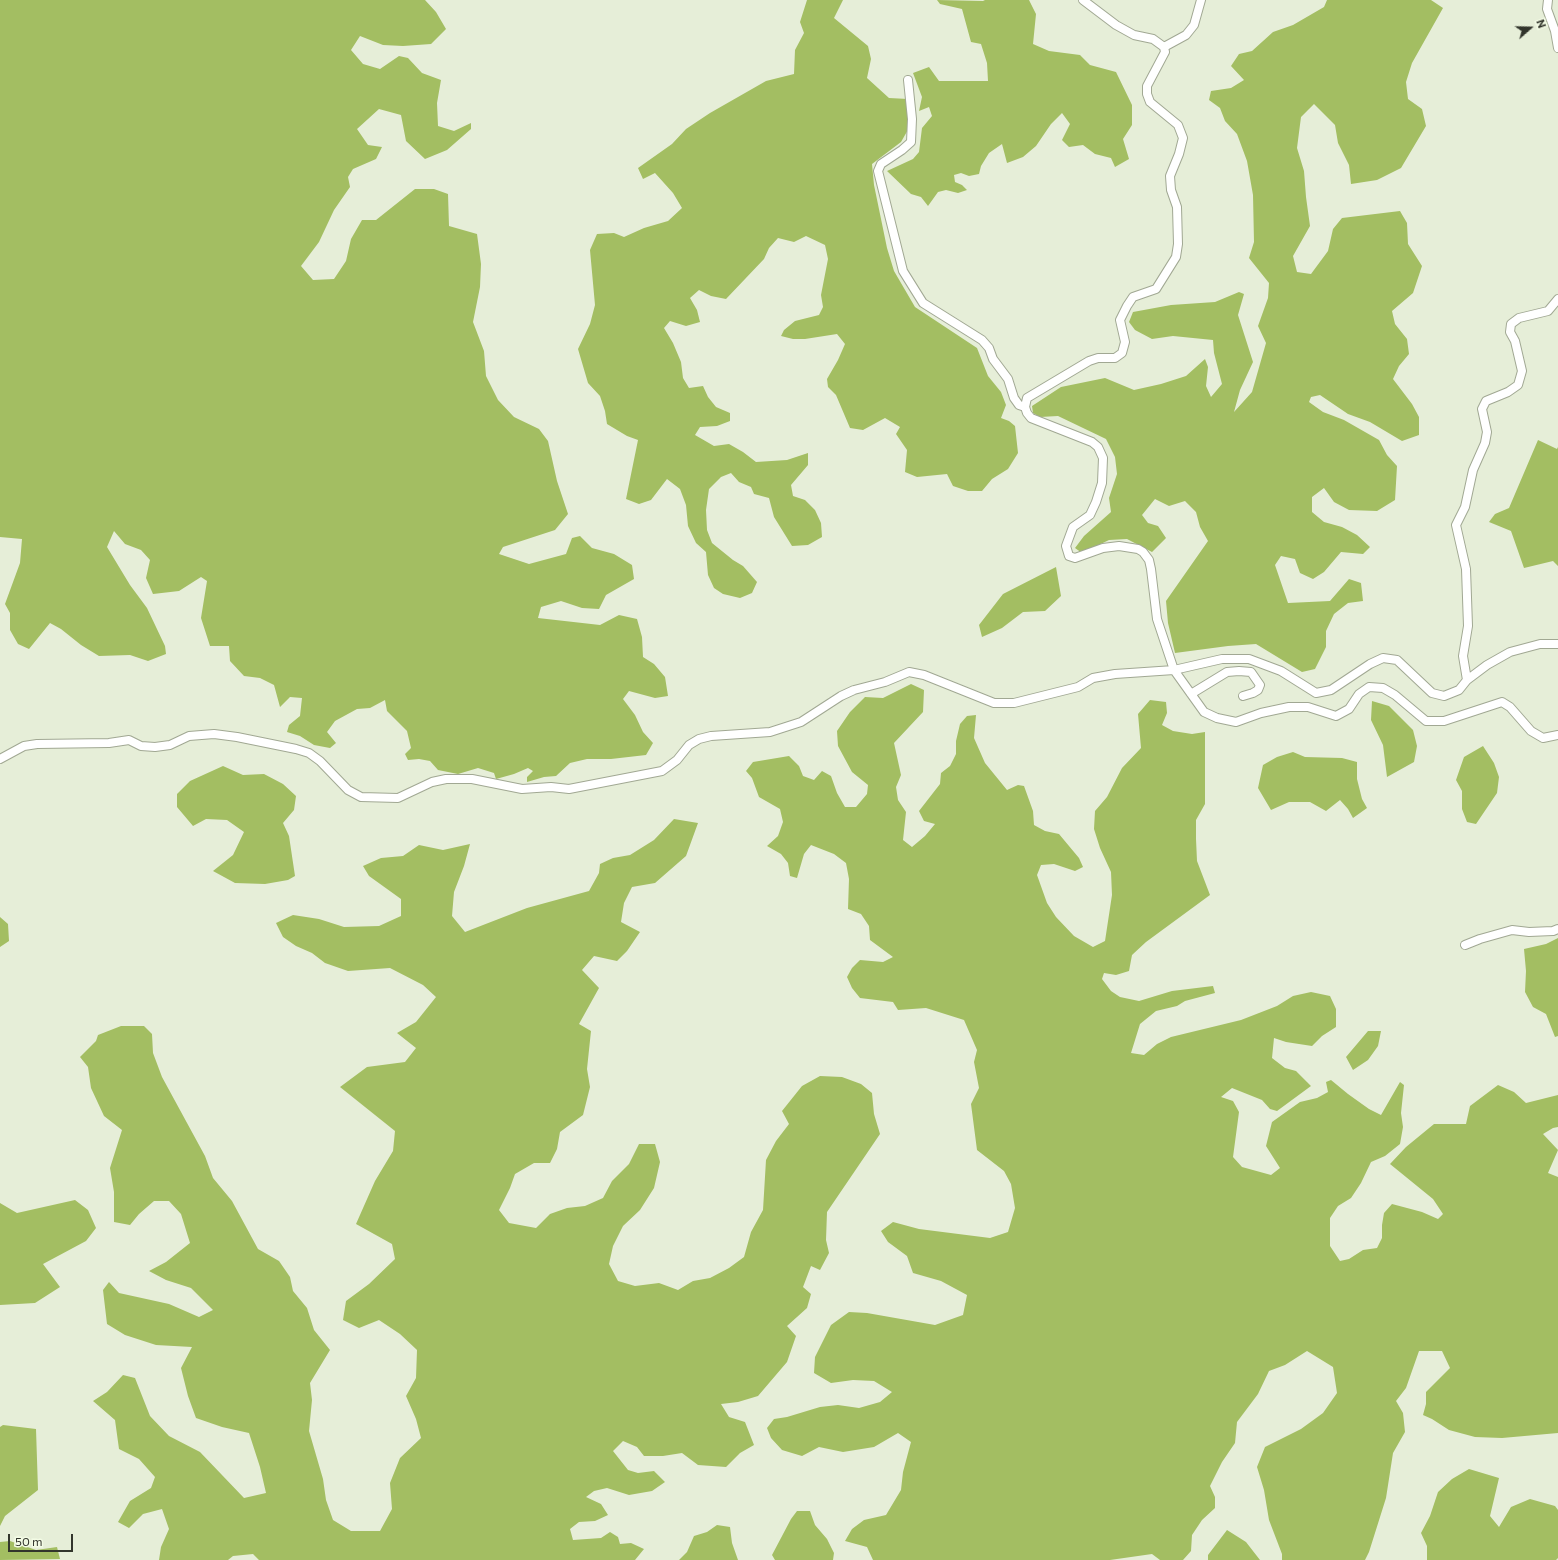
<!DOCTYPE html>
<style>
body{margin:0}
#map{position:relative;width:1558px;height:1560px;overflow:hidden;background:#e6eed8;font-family:Commissioner,sans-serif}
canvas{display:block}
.north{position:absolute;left:1510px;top:8px;width:40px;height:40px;-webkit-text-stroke:3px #f3fbe5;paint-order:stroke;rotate:70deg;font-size:11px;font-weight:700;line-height:16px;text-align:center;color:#32352c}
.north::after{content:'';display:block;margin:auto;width:14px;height:18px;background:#32352c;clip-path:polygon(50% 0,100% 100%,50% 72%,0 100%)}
.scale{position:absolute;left:8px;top:1534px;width:65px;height:18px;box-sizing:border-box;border:2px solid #32352c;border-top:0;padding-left:5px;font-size:12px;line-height:14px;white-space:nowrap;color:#32352c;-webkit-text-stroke:3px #f3fbe5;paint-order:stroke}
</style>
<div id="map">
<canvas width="1558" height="1560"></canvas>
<div class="north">N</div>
<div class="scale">50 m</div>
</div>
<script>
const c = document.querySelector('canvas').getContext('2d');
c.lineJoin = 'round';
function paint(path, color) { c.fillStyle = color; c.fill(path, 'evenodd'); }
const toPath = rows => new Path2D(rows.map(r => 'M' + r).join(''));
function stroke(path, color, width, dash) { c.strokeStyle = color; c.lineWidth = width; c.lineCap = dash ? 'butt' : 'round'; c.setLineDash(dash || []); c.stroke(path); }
const forest = toPath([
 [0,0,425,0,436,12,446,29,431,44,403,46,383,45,360,36,351,50,363,64,380,69,399,56,408,58,422,73,441,80,437,103,438,126,454,131,471,123,471,129,447,150,425,159,406,141,401,115,379,109,357,129,368,145,382,147,376,159,353,169,348,177,350,187,334,210,319,242,301,266,313,280,334,279,346,261,351,239,362,220,376,220,415,189,434,189,448,194,449,226,477,234,481,264,480,287,473,322,484,351,486,376,498,400,514,417,539,429,548,441,557,481,568,514,555,530,503,547,499,554,529,564,566,554,572,538,580,536,592,548,614,554,632,565,634,579,606,595,599,609,582,608,561,601,541,607,538,618,600,625,619,615,637,619,642,637,643,657,654,664,665,677,668,696,655,698,629,691,623,699,635,715,643,732,653,743,646,755,611,759,587,759,570,763,556,776,544,777,527,782,527,777,533,771,528,768,514,774,496,779,494,773,478,768,458,774,438,770,430,761,419,759,408,760,405,754,411,748,407,731,387,711,385,700,370,708,357,709,335,721,327,732,336,743,330,748,314,745,300,736,287,732,289,725,300,716,302,698,290,697,280,707,274,685,260,678,244,676,230,661,229,646,210,646,201,618,207,581,201,577,179,591,153,594,146,578,150,560,141,550,125,544,114,531,107,547,130,585,147,608,165,646,166,654,148,661,130,655,99,656,81,645,61,629,50,623,29,649,18,644,10,630,10,613,5,604,20,563,22,539,0,537],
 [807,0,843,0,834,18,868,46,871,59,867,78,889,98,908,99,909,128,901,142,872,164,874,185,887,248,894,271,915,307,977,348,988,376,1001,392,1006,405,1001,418,1009,421,1015,426,1018,453,1008,469,992,479,982,491,968,491,953,486,947,474,917,477,905,472,907,450,896,434,900,427,885,418,863,430,850,428,836,395,828,387,827,379,838,360,845,344,837,334,805,339,793,339,781,336,784,330,795,321,819,315,823,307,821,295,828,259,825,245,806,236,794,242,778,238,769,248,764,259,726,299,711,296,699,290,690,298,697,310,700,322,686,326,670,321,664,328,673,343,681,362,683,378,689,388,703,386,708,397,716,407,730,413,730,421,717,426,700,427,695,435,714,446,729,444,743,452,756,462,787,460,808,453,808,465,791,485,793,496,805,500,815,510,821,523,822,537,808,545,792,546,774,517,769,498,754,494,751,487,739,482,731,473,721,477,709,489,706,510,707,530,712,543,733,560,743,566,757,582,752,593,740,598,723,594,714,588,708,575,706,552,696,543,688,526,686,505,680,489,667,479,651,500,639,504,626,499,638,440,627,436,607,424,605,411,600,396,588,383,578,349,590,324,595,305,590,250,597,234,614,233,624,237,644,228,668,221,682,208,673,193,655,173,643,179,638,168,672,144,686,129,710,113,766,81,794,74,795,50,804,33,800,22],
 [937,0,983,1,985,0,1029,0,1036,14,1033,44,1049,51,1080,55,1090,65,1116,72,1132,105,1132,125,1123,139,1129,159,1115,167,1111,158,1095,154,1083,145,1069,147,1062,140,1070,124,1062,113,1051,124,1036,146,1023,157,1007,163,1002,144,989,153,981,166,979,174,969,176,961,173,954,175,955,182,962,185,967,190,958,193,946,190,938,192,928,206,921,197,911,194,887,171,913,159,919,152,922,128,932,116,929,107,919,111,922,97,913,73,929,67,939,81,988,81,987,63,981,44,971,42,962,9,940,4],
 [1327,0,1431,0,1443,8,1412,63,1406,82,1408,99,1422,109,1426,126,1401,168,1377,180,1351,184,1349,165,1338,143,1335,125,1314,104,1301,117,1297,148,1304,171,1306,197,1310,226,1293,256,1297,272,1311,274,1328,251,1333,229,1342,218,1400,211,1407,223,1408,244,1422,266,1413,293,1392,311,1395,324,1407,339,1409,354,1399,366,1393,379,1412,404,1419,417,1419,435,1402,441,1370,422,1348,414,1320,395,1311,397,1309,402,1323,412,1344,420,1379,440,1387,455,1397,466,1395,500,1377,511,1349,510,1334,502,1324,488,1312,497,1312,512,1324,522,1342,527,1357,535,1370,547,1363,554,1341,552,1324,572,1313,579,1300,573,1295,559,1281,556,1275,565,1288,603,1330,601,1349,579,1361,583,1363,601,1348,603,1334,614,1326,631,1326,647,1315,669,1302,672,1256,644,1228,646,1175,653,1168,623,1166,601,1208,541,1200,527,1196,512,1185,501,1169,506,1155,499,1142,515,1148,523,1158,526,1166,538,1152,552,1127,539,1109,540,1082,553,1075,548,1084,536,1111,512,1109,498,1117,474,1115,457,1106,439,1058,416,1040,417,1033,413,1032,406,1061,387,1105,378,1134,390,1161,384,1186,376,1205,359,1208,367,1206,386,1211,397,1222,384,1214,353,1213,340,1173,336,1152,339,1135,330,1129,322,1133,312,1171,305,1215,302,1239,292,1244,294,1238,315,1253,362,1240,390,1234,412,1252,392,1266,343,1258,326,1268,298,1269,283,1249,258,1254,242,1253,195,1247,161,1237,134,1225,121,1220,108,1209,100,1211,91,1231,88,1244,80,1231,66,1239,54,1252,51,1273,32,1293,25,1324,7],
 [1538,440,1557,449,1558,447,1558,566,1553,561,1524,568,1511,531,1489,522,1495,514,1509,508],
 [1056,567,1061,596,1045,611,1023,612,1002,628,982,637,979,625,1003,594],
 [911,684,924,690,923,712,894,743,901,775,896,787,898,800,906,812,903,840,912,847,925,836,935,824,924,821,919,811,940,784,941,773,950,766,956,754,956,741,960,724,967,716,976,715,974,738,985,763,1007,790,1018,785,1024,786,1033,811,1034,825,1045,831,1059,834,1079,858,1083,867,1075,871,1054,864,1041,865,1037,875,1047,903,1056,917,1074,936,1093,947,1105,941,1112,895,1111,872,1100,848,1094,829,1095,811,1107,797,1122,768,1141,748,1138,714,1150,700,1166,702,1167,713,1162,725,1173,731,1192,734,1205,732,1205,804,1196,820,1196,839,1197,861,1210,895,1146,942,1132,955,1129,971,1116,975,1104,973,1102,979,1111,991,1120,997,1139,1001,1172,991,1213,986,1215,993,1185,1001,1177,1006,1156,1011,1140,1024,1131,1053,1144,1055,1157,1044,1171,1037,1241,1020,1277,1006,1293,996,1311,992,1330,996,1336,1009,1336,1027,1322,1036,1312,1046,1286,1042,1274,1038,1272,1058,1285,1068,1296,1071,1311,1086,1277,1111,1270,1109,1262,1100,1232,1088,1221,1097,1233,1101,1239,1112,1233,1157,1242,1167,1271,1175,1280,1168,1266,1146,1272,1122,1300,1102,1317,1098,1328,1092,1326,1082,1331,1080,1348,1094,1369,1109,1381,1115,1400,1082,1404,1085,1401,1113,1403,1127,1400,1144,1385,1156,1371,1162,1361,1183,1351,1198,1338,1206,1330,1218,1330,1246,1340,1261,1349,1259,1363,1250,1377,1248,1382,1238,1382,1225,1384,1213,1392,1204,1422,1212,1438,1219,1443,1214,1433,1199,1390,1164,1406,1147,1434,1124,1466,1124,1470,1106,1498,1085,1514,1092,1526,1103,1558,1095,1558,1127,1553,1128,1543,1134,1558,1150,1548,1173,1558,1177,1558,1433,1502,1438,1475,1437,1449,1430,1432,1419,1423,1415,1426,1404,1426,1392,1450,1368,1442,1351,1419,1351,1406,1388,1396,1401,1403,1413,1405,1432,1393,1453,1386,1498,1369,1552,1365,1560,1282,1560,1282,1554,1269,1520,1264,1490,1257,1467,1265,1447,1301,1429,1323,1413,1337,1393,1333,1367,1307,1351,1285,1365,1269,1371,1258,1394,1237,1422,1235,1443,1222,1462,1210,1486,1215,1497,1215,1508,1202,1520,1192,1535,1191,1551,1183,1560,1160,1560,1152,1554,1110,1560,873,1560,867,1547,845,1541,852,1529,864,1520,886,1515,901,1490,903,1472,911,1442,898,1433,874,1447,843,1452,819,1447,802,1456,782,1450,771,1438,767,1428,774,1419,787,1417,820,1407,838,1405,859,1408,880,1402,892,1392,874,1381,853,1380,831,1383,814,1373,815,1357,831,1325,849,1312,867,1313,935,1325,963,1315,967,1295,941,1281,913,1273,907,1256,888,1242,881,1231,893,1222,919,1229,990,1238,1008,1232,1015,1208,1011,1184,1004,1171,977,1150,971,1104,979,1088,974,1062,977,1050,964,1020,926,1008,898,1010,893,1002,860,998,852,988,847,977,852,968,860,960,883,962,893,957,870,940,869,926,861,914,848,909,849,879,846,863,834,854,811,845,804,854,797,878,790,876,788,863,781,854,767,846,778,836,783,822,780,809,759,797,752,778,746,771,753,762,789,756,799,766,803,776,814,780,822,771,831,776,837,793,845,807,856,807,867,794,868,785,852,772,838,746,837,731,850,712,865,697,883,698],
 [1372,701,1389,706,1413,730,1417,746,1414,762,1387,777,1383,745,1371,720],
 [1483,746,1494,763,1499,777,1497,793,1476,824,1467,822,1462,809,1462,791,1456,780,1464,757],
 [1293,752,1305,757,1342,758,1357,762,1357,779,1362,799,1367,808,1353,818,1348,809,1340,800,1326,811,1310,802,1289,802,1271,810,1258,788,1263,765,1277,757],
 [223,766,243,775,264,774,283,784,296,796,294,810,283,823,289,836,295,876,288,880,265,884,235,883,213,871,233,855,244,832,227,820,206,819,193,826,177,807,177,794,190,781],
 [674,819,698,823,686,856,655,883,632,887,624,903,621,922,640,932,627,951,617,961,594,956,582,970,599,988,579,1024,591,1031,587,1069,590,1087,583,1115,560,1132,557,1149,550,1163,534,1163,515,1174,510,1188,499,1210,509,1223,536,1228,550,1214,567,1208,585,1206,603,1198,612,1181,629,1164,639,1144,655,1144,660,1162,654,1188,640,1210,623,1226,613,1246,609,1264,618,1281,635,1286,659,1283,678,1290,693,1281,710,1278,729,1268,744,1257,751,1232,763,1210,766,1160,776,1141,789,1124,782,1111,802,1086,820,1076,842,1077,861,1084,872,1093,874,1114,880,1134,827,1212,826,1240,829,1253,820,1270,811,1266,803,1287,811,1294,807,1308,787,1326,796,1336,787,1362,758,1396,738,1402,721,1404,729,1417,745,1422,754,1445,740,1453,726,1467,698,1465,682,1453,663,1456,644,1456,637,1447,623,1441,613,1451,628,1470,638,1473,654,1471,665,1482,652,1491,629,1495,607,1488,594,1491,586,1497,601,1504,608,1515,595,1521,579,1522,570,1529,573,1540,601,1538,610,1532,618,1537,620,1544,631,1543,644,1549,635,1560,259,1560,253,1554,233,1556,228,1560,159,1560,161,1547,169,1529,162,1509,143,1514,129,1528,118,1522,130,1501,151,1488,155,1477,139,1459,119,1449,115,1420,93,1401,107,1392,123,1375,135,1378,150,1416,169,1436,200,1452,244,1498,266,1493,260,1467,249,1433,222,1427,196,1418,188,1396,181,1368,192,1347,156,1345,125,1335,107,1324,103,1290,109,1282,119,1293,169,1304,199,1317,213,1310,191,1288,166,1280,149,1271,166,1262,190,1243,181,1214,169,1201,154,1201,139,1214,130,1225,114,1222,114,1192,110,1168,122,1130,104,1116,91,1088,88,1067,80,1057,96,1041,98,1035,121,1026,144,1026,152,1034,153,1053,162,1077,205,1156,213,1178,232,1201,258,1249,279,1261,290,1277,293,1291,307,1308,314,1330,330,1350,310,1383,312,1400,309,1431,323,1479,326,1500,333,1520,351,1531,380,1531,392,1509,390,1483,400,1458,421,1438,416,1419,406,1396,416,1378,417,1350,400,1334,379,1320,359,1328,343,1320,346,1301,369,1284,395,1259,392,1244,356,1224,375,1181,393,1151,395,1131,340,1087,367,1067,405,1062,416,1048,397,1033,416,1022,436,997,423,985,390,968,348,971,325,963,312,953,296,946,283,937,276,923,293,915,319,919,344,927,379,926,401,916,401,899,369,876,363,866,381,858,403,856,419,845,443,850,470,844,464,866,454,892,452,916,465,932,527,908,589,891,599,873,600,864,613,858,630,855,654,840],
 [0,917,8,924,9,941,0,947],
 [1558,938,1558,1036,1555,1037,1546,1014,1533,1007,1525,992,1526,971,1524,949,1546,944],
 [1368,1031,1381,1031,1378,1046,1368,1060,1353,1070,1346,1057],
 [75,1200,88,1210,96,1228,86,1241,43,1264,60,1287,35,1303,0,1305,0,1203,17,1213],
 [3,1425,36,1429,38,1490,5,1516,0,1526,0,1427],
 [1469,1469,1499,1478,1490,1516,1499,1527,1511,1507,1530,1499,1555,1506,1558,1510,1558,1558,1556,1560,1427,1560,1427,1546,1421,1533,1430,1516,1438,1492,1452,1479],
 [797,1511,810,1511,815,1525,827,1539,834,1553,833,1560,775,1560,772,1555,791,1519],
 [717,1525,730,1527,732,1543,738,1560,679,1560,687,1552,694,1536,707,1532],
 [1227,1530,1246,1542,1260,1560,1208,1560,1208,1555],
 [10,1541,36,1550,57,1547,60,1559,0,1560,0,1542]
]);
const street = toPath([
 [1083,0,1116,25,1134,35,1153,39,1164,47,1165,52,1147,86,1147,94,1150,102,1178,125,1183,138,1179,154,1170,176,1171,190,1177,207,1178,244,1176,257,1156,289,1133,297,1127,306,1120,320,1125,342,1122,353,1115,358,1098,358,1089,361,1027,398,1025,407,1027,413,1031,418,1092,442,1098,447,1103,458,1102,483,1096,502,1090,515,1073,527,1066,546,1069,556,1075,558,1103,548,1119,546,1138,549,1143,552,1149,560,1151,569,1157,619,1174,670,1222,659,1249,659,1281,671,1316,693,1331,690,1370,664,1383,658,1397,660,1432,693,1444,696,1459,690,1467,680,1487,665,1510,652,1540,644,1558,644],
 [1548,0,1547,9,1555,31,1558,48],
 [1164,47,1186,35,1194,25,1201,0],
 [908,80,912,119,911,142,902,150,881,164,878,171,903,271,923,303,982,340,989,348,993,359,1008,379,1014,398,1019,405,1025,407],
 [1467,680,1463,656,1468,626,1466,569,1456,525,1465,507,1473,470,1485,443,1487,432,1482,409,1486,401,1508,392,1518,385,1522,371,1515,341,1510,332,1511,324,1519,318,1548,311,1558,299],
 [1191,694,1227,672,1239,671,1251,672,1260,685,1258,690,1253,693,1243,696],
 [0,759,24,746,37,744,109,743,129,740,141,746,155,747,170,745,189,736,214,734,237,737,296,749,309,753,320,761,348,790,361,797,398,798,432,782,446,779,472,779,522,789,551,787,569,789,662,771,677,760,689,745,699,739,711,736,770,732,801,722,841,696,854,690,885,682,909,672,924,675,994,703,1014,703,1078,687,1093,678,1115,674,1174,670,1204,712,1217,718,1236,722,1261,713,1289,707,1308,707,1336,716,1349,709,1359,694,1369,687,1383,688,1395,695,1426,721,1444,721,1502,702,1510,707,1531,731,1543,738,1558,735],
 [1465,945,1480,939,1512,930,1529,932,1553,931,1558,929]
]);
paint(forest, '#a3be62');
stroke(street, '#a1a893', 10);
stroke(street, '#fff', 8);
</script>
